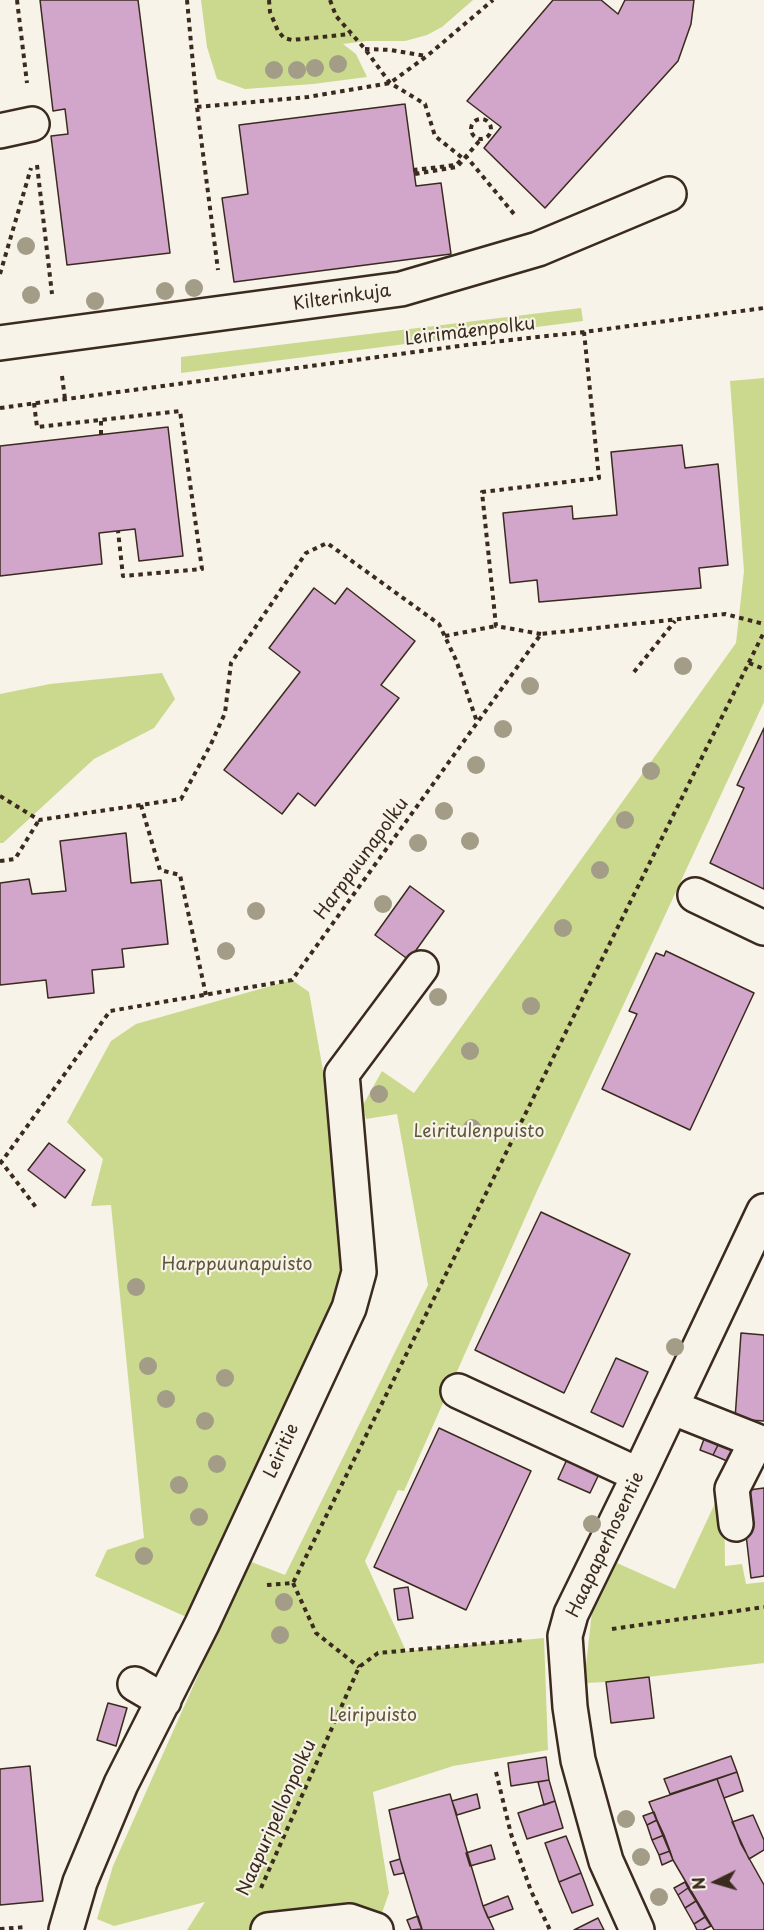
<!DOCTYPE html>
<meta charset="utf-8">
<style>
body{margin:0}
#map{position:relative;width:764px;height:1930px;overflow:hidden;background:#f7f3e8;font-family:"Playpen Sans",sans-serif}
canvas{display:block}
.north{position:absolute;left:686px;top:1852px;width:60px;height:60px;-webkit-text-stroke:4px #f7f3e8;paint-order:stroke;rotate:265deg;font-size:16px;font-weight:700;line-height:24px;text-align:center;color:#3b2a1e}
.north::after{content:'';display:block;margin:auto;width:21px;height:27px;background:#3b2a1e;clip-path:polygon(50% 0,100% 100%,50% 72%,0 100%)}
</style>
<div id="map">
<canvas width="764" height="1930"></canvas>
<div class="north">N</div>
</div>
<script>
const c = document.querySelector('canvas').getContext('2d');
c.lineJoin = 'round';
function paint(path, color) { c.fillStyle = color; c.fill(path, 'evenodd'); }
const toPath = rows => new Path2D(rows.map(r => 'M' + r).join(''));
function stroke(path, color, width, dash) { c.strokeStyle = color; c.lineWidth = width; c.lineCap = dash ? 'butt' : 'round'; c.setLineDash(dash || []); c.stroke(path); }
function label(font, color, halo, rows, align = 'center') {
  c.font = font + ' "Playpen Sans",sans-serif'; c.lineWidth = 4.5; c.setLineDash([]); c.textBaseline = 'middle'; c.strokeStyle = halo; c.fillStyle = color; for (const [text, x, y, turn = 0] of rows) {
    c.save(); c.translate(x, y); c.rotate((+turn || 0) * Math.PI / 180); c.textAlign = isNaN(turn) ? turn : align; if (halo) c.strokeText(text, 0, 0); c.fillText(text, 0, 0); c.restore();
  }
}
const green = toPath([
 [201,0,473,0,442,27,427,35,405,41,366,41,343,44,356,54,367,77,313,84,245,89,217,79,207,47],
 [581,308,583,321,181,373,181,357],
 [764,378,764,702,537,1191,404,1491,398,1490,365,1561,406,1651,544,1638,548,1750,453,1766,373,1792,389,1893,376,1930,187,1930,205,1902,114,1926,97,1919,113,1866,249,1561,285,1575,428,1285,397,1114,366,1119,363,1105,382,1071,414,1093,736,643,744,571,730,381],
 [162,673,175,699,154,728,94,759,3,843,0,843,0,694,50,684],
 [292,980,309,992,359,1272,202,1624,95,1576,107,1550,144,1538,111,1205,91,1206,103,1159,67,1122,111,1041,136,1024],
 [724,1484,725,1566,742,1564,746,1584,764,1582,764,1663,606,1682,584,1683,593,1603,598,1602,617,1563,675,1589]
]);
const building = toPath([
 [40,0,138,0,170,253,67,265,51,136,68,134,65,109,53,111,40,0],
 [553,0,601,0,618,14,625,0,694,0,691,24,678,61,545,208,484,148,501,127,467,101,553,0],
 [405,104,416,186,441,183,451,254,234,282,222,198,248,194,239,125,405,104],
 [168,427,183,556,139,561,135,529,99,533,102,564,0,576,0,446,168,427],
 [682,445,685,468,718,464,728,565,699,568,701,588,539,602,537,580,510,583,503,513,572,506,573,519,617,515,611,452,682,445],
 [314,588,335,604,347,588,415,641,381,685,399,698,315,806,298,793,282,814,224,770,300,672,269,648,314,588],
 [764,728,764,889,710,863,744,788,737,785,764,728],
 [126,833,131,883,161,880,168,944,122,949,124,967,92,970,94,993,48,998,46,980,0,985,0,883,29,879,32,894,66,891,60,841,126,833],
 [410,886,444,911,409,960,375,935,410,886],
 [666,951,754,993,690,1130,602,1089,637,1014,629,1011,656,953,664,956,666,951],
 [49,1143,85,1170,65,1198,28,1170,49,1143],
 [541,1212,630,1254,564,1393,475,1350,541,1212],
 [741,1333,764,1335,764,1421,735,1419,741,1333],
 [616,1358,648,1372,623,1427,591,1412,616,1358],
 [439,1428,531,1471,466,1610,374,1567,439,1428],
 [704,1439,718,1445,713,1455,700,1450,704,1439],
 [718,1445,739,1453,734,1464,713,1455,718,1445],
 [569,1455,601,1470,590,1493,558,1479,569,1455],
 [764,1488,764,1576,751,1578,741,1491,764,1488],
 [408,1587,413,1618,398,1620,394,1589,408,1587],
 [649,1677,654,1718,611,1723,606,1682,649,1677],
 [108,1703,127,1708,116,1746,97,1740,108,1703],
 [731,1756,737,1772,670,1794,664,1779,731,1756],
 [546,1757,549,1780,511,1786,508,1763,546,1757],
 [30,1766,43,1901,0,1905,0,1769,30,1766],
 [737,1772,743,1791,724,1798,717,1779,737,1772],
 [717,1779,741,1844,764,1885,764,1930,714,1930,673,1860,649,1802,717,1779],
 [549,1780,555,1801,544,1805,538,1782,549,1780],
 [450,1794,483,1906,494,1930,422,1930,419,1922,400,1859,389,1810,450,1794],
 [477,1794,480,1808,457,1815,452,1801,477,1794],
 [555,1801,563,1828,527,1839,518,1813,555,1801],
 [654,1812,657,1820,647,1825,643,1816,654,1812],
 [753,1815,764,1840,764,1850,749,1859,732,1822,753,1815],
 [657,1820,664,1835,652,1840,647,1825,657,1820],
 [664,1835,670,1851,659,1855,652,1840,664,1835],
 [566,1836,581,1873,559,1882,545,1843,566,1836],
 [491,1845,495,1859,470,1866,466,1853,491,1845],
 [670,1851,673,1860,662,1865,659,1855,670,1851],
 [400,1859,404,1873,394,1875,390,1862,400,1859],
 [581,1873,593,1905,572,1913,559,1882,581,1873],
 [685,1882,688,1888,678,1895,674,1888,685,1882],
 [688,1888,696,1901,685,1908,678,1895,688,1888],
 [508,1896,513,1909,488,1918,483,1906,508,1896],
 [696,1901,705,1917,694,1924,685,1908,696,1901],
 [418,1916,422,1929,411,1930,407,1920,418,1916],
 [705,1917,711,1926,703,1930,697,1930,694,1924,705,1917],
 [598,1918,604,1930,574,1930,598,1918]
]);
const path = toPath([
 [17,0,27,83],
 [187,0,197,107,218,270],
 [269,0,270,12,278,31,284,38,292,40,351,34],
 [330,0,336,16,365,49,390,83,425,104,435,136,465,160],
 [365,49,391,50,426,56],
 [197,107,308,97,390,83,427,56,493,0],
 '471 129a10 10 0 1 1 20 0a10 10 0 1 1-20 0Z',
 [465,155,514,214],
 [37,165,52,294],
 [413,170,456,165,462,159],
 [415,174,457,167,481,139],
 [0,274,31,168],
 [62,376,65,399],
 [34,403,37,427,180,411,202,569,123,576,118,531],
 [0,408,474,344,584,332,764,308],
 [101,421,101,435],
 [541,634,496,626,482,492,599,478,584,332],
 [445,636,496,626],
 [749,663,764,669],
 [634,672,675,621],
 [0,796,39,820,181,799,211,744,225,713,231,663,306,553,327,543,439,624,456,660,477,722],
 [141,805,160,870,180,875,206,995],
 [0,861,15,859,39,820],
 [0,1160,38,1210],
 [0,1164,110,1011,292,980,541,634,725,614,764,624],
 [293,1583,316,1633,359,1667],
 [267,1585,293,1583,764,632],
 [612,1629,764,1607],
 [496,1772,511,1834,531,1891,550,1930],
 [261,1888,359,1667,378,1653,524,1640],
 [0,1929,26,1927]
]);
const minor = toPath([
 [0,131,32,124],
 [0,343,401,289,538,249,669,194],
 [695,895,764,928],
 [458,1391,639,1475],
 [671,1407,764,1444],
 [736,1524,732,1489,756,1442],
 [135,1684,164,1701],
 [66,1930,80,1882,121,1784,202,1624,349,1308,359,1272,342,1074,421,968],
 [268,1930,350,1921,376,1930],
 [637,1930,606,1861,578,1760,570,1707,565,1636,571,1614,639,1475,764,1211]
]);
const trees = [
 [338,64],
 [315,68],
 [274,70],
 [297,70],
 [26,246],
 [194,288],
 [165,291],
 [31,295],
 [95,301],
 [683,666],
 [530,686],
 [503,729],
 [476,765],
 [651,771],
 [444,811],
 [625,820],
 [470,841],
 [418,843],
 [600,870],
 [383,904],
 [256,911],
 [563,928],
 [226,951],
 [438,997],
 [531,1006],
 [470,1051],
 [379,1094],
 [472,1128],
 [136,1287],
 [675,1347],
 [148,1366],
 [225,1378],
 [166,1399],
 [205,1421],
 [217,1464],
 [179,1485],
 [199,1517],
 [592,1524],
 [144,1556],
 [284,1602],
 [280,1635],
 [626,1819],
 [641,1857],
 [659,1897]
];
const streetNames = [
 ["Kilterinkuja",342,298,-8],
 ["Leirimäenpolku",470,332,-7],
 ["Harppuunapolku",362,859,-54],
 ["Leiritie",282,1451,-65],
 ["Haapaperhosentie",606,1545,-65],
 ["Naapuripellonpolku",277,1818,-66]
];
const parkNames = [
 ["Leiritulenpuisto",479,1132],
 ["Harppuunapuisto",237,1265],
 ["Leiripuisto",373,1716]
];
paint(green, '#cad98d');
paint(building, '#d2a6ca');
stroke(building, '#3b2a1e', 1.5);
stroke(minor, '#3b2a1e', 38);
stroke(path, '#3b2a1e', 4, [4.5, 4.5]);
stroke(minor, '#f7f3e8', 33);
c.fillStyle = '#a39d88';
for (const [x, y] of trees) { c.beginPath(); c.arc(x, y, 9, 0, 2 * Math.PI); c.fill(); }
label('18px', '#3b2a1e', '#f7f3e8', streetNames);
label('18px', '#5f563a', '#f7f3e8', parkNames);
</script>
